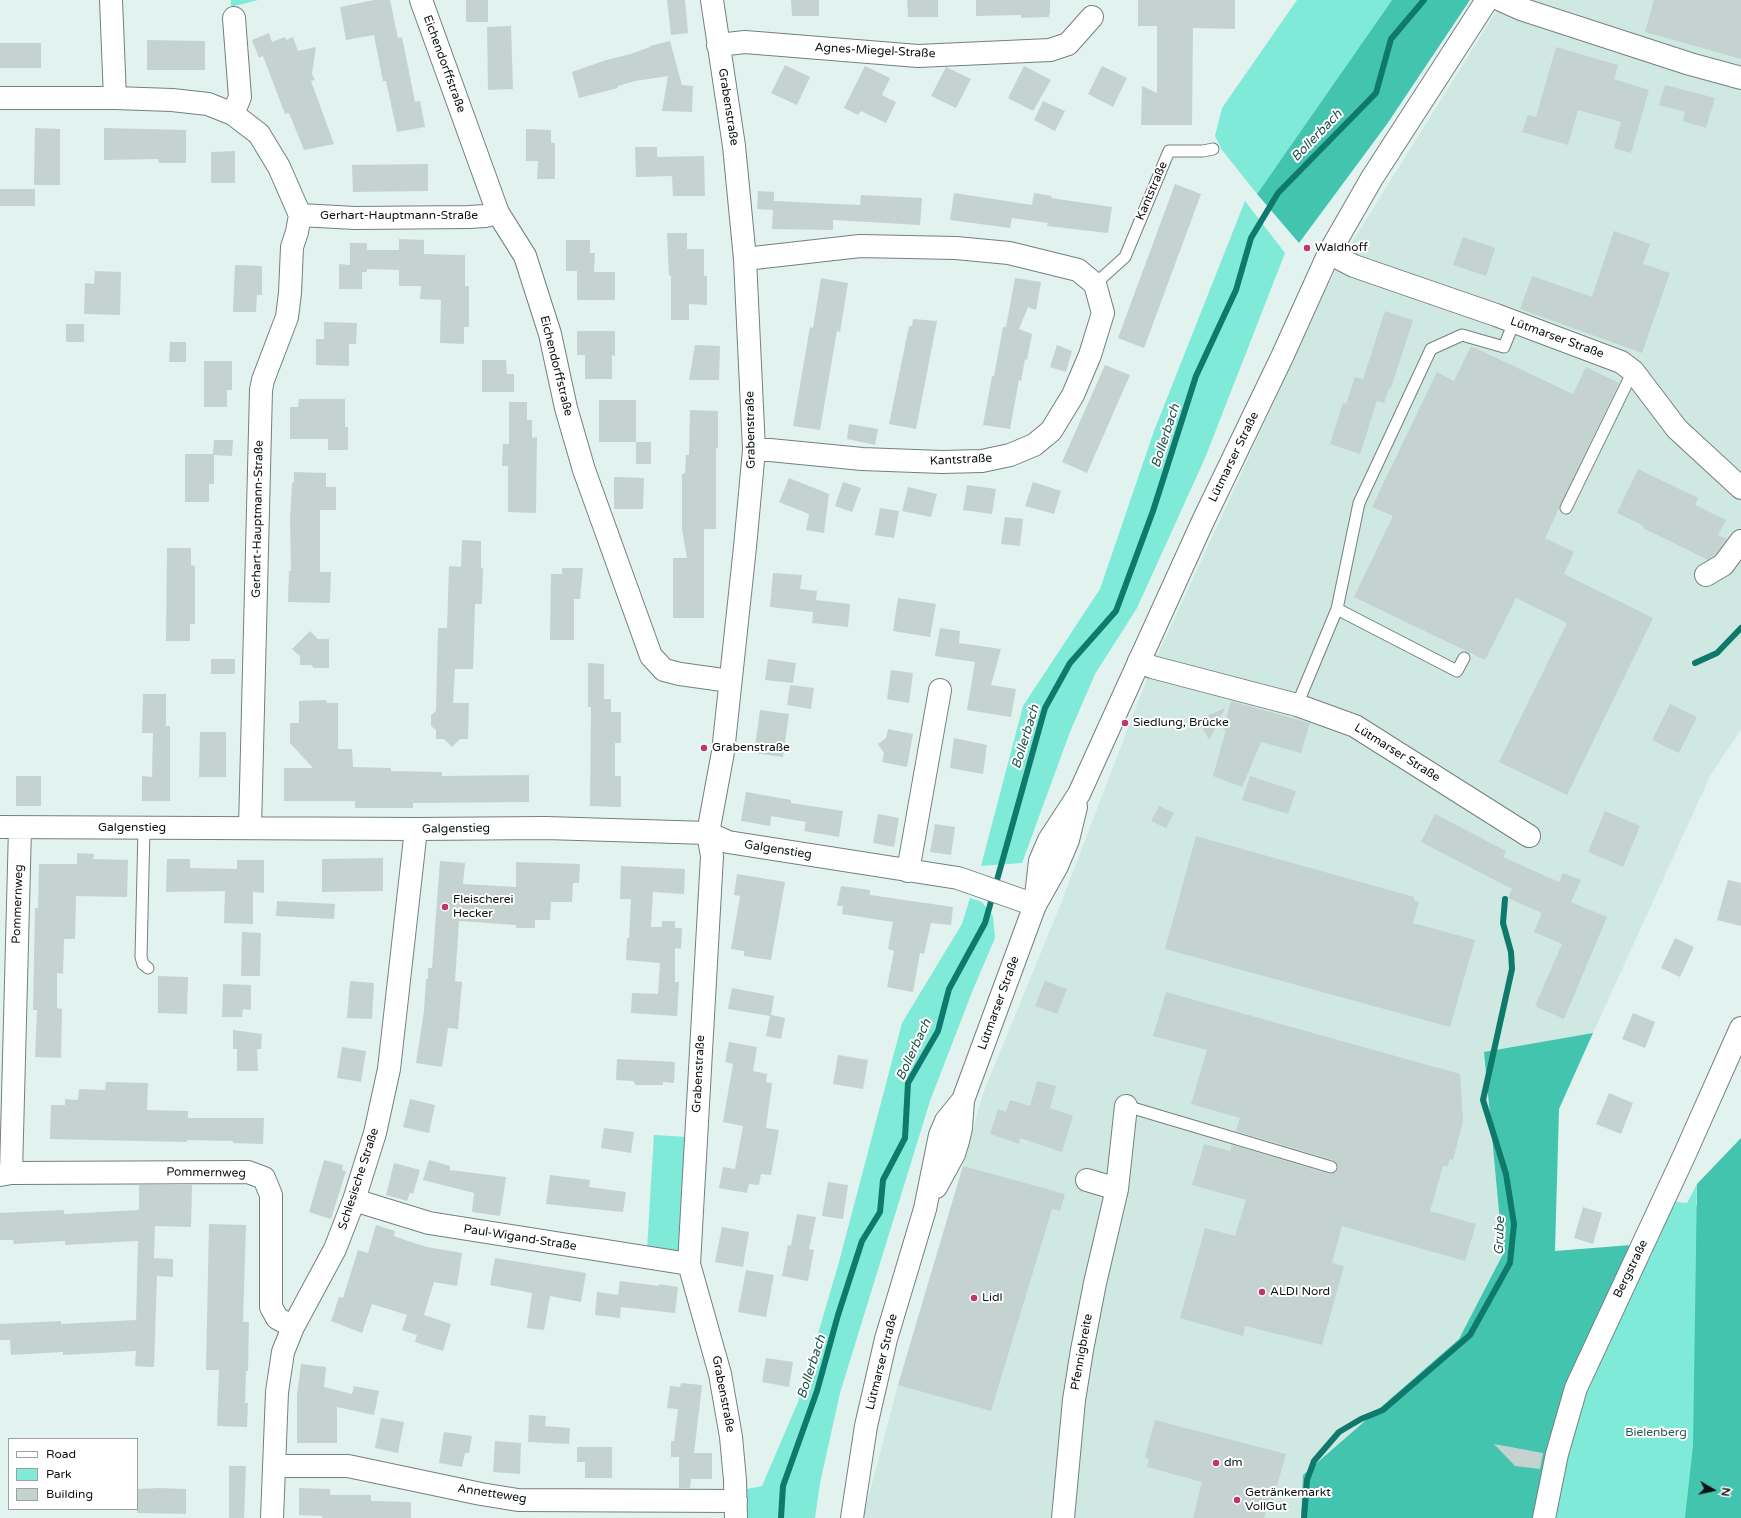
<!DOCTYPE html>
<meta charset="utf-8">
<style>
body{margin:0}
#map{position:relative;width:1741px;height:1518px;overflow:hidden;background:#e2f2ee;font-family:"Varela Round",sans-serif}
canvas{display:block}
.legend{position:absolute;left:8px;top:1438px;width:130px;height:72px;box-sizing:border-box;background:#fff;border:1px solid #9ea0a0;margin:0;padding:5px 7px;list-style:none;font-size:12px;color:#0d1211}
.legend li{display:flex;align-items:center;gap:8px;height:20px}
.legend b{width:20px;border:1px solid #9ea0a0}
.north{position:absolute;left:1693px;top:1470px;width:40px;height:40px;-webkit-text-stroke:3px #fff;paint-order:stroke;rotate:99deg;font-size:11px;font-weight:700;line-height:16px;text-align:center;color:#0d1211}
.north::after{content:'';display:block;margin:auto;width:14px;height:18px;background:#0d1211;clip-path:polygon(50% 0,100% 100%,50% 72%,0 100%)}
</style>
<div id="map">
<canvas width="1741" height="1518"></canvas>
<ul class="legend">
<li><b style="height:5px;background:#fff"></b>Road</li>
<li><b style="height:11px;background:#7eead7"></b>Park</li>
<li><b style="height:11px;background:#c4d3d0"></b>Building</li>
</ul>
<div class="north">N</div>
</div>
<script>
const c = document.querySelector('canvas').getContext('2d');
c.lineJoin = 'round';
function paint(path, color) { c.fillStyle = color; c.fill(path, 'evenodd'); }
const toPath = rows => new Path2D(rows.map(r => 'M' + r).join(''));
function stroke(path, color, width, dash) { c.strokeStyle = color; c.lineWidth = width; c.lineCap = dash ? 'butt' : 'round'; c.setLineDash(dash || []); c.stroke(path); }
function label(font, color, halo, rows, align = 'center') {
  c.font = font + ' "Varela Round",sans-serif'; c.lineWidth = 4; c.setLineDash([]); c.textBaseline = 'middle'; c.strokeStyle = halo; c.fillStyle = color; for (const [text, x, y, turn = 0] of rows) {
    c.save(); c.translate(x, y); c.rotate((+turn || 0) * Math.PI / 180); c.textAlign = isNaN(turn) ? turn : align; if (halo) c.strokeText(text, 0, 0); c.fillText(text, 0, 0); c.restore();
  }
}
const built = toPath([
 [1503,0,1741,0,1741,729,1711,774,1593,1033,1484,1053,1503,1254,1459,1339,1303,1475,1300,1518,863,1518,898,1385,969,1145,982,1096,1058,911,1148,676,1324,294,1341,260]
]);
const green = toPath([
 [231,0,258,0,231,7],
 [1297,0,1392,0,1257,194,1222,150,1215,136,1222,108],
 [1245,201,1285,253,1205,458,1137,608,1095,674,1070,732,1022,863,981,866,1023,706,1100,589,1154,431],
 [970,898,982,902,993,916,995,938,972,992,930,1101,840,1393,820,1483,815,1518,746,1518,747,1489,762,1486,798,1402,839,1262,902,1023,962,924],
 [654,1135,687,1137,682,1253,647,1249],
 [1697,1184,1696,1205,1729,1210,1741,1518,1553,1518,1577,1399,1669,1201,1687,1203]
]);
const forest = toPath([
 [1392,0,1470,0,1387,124,1299,243,1257,194],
 [1593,1033,1559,1109,1555,1251,1631,1245,1536,1518,1301,1518,1303,1475,1459,1339,1503,1254,1484,1052],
 [1741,1138,1741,1518,1685,1518,1693,1446,1697,1184]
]);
const stream = toPath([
 [1695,663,1717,653,1741,628],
 [781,1518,783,1486,817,1391,838,1315,862,1241,880,1212,883,1180,905,1138,908,1083,938,1031,949,989,985,923,1045,708,1070,663,1116,611,1153,511,1196,376,1236,290,1251,238,1278,193,1376,93,1391,39,1424,0],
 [1304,1518,1307,1480,1314,1461,1339,1432,1361,1419,1383,1410,1470,1335,1510,1263,1514,1224,1506,1174,1483,1100,1512,969,1511,952,1503,923,1505,899]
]);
const building = toPath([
 [374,0,390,0,398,38,402,37,415,102,420,101,425,127,397,132,386,81,383,81,374,35,346,40,340,7],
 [466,0,488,0,488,22,466,22],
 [667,0,685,0,688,33,671,35],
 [791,0,819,0,819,16,792,16],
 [907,0,938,0,938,17,908,17],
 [976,0,1050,0,1050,14,1049,14,1049,17,1021,18,1021,15,976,16],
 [1138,0,1235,0,1235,29,1193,28,1192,125,1141,125,1142,86,1157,93,1157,26,1138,26],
 [1654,0,1741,0,1741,59,1645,32],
 [511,26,513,89,488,90,487,27],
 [269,33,272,42,285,37,286,40,293,37,298,51,316,47,312,74,315,80,311,81,334,144,304,150,289,113,285,114,263,56,259,58,252,40],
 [147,40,205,41,205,70,147,70],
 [670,41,682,85,693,86,692,112,662,111,668,76,635,81,618,86,618,88,579,98,572,72,606,60,631,54,650,47,650,46],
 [0,43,41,43,41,68,0,68],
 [1556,47,1618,65,1614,79,1649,90,1631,153,1614,148,1621,122,1578,110,1568,145,1522,132,1528,115,1536,117],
 [785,65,810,77,797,105,771,93],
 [865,66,890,78,882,95,896,102,886,123,861,111,858,115,844,108],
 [1024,66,1051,80,1033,111,1008,98],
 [1102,66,1127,78,1113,107,1088,94],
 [946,67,971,79,956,108,931,96],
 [1665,85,1715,98,1706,128,1683,121,1685,112,1659,105],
 [1043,101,1065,111,1055,131,1034,120],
 [35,128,60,129,60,185,34,185],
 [104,128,186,130,186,163,159,163,158,159,104,160],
 [526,129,551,130,551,143,555,143,555,179,537,179,538,161,526,161],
 [635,147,657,147,657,157,704,156,705,196,673,196,672,176,636,177],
 [235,151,235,183,211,183,211,152],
 [428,164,428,191,353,192,352,165],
 [1175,184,1201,194,1144,348,1118,338],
 [0,189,35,189,35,206,0,206],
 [758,191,774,192,774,201,814,203,860,205,861,195,922,198,920,225,833,220,833,230,772,229,773,210,757,209],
 [954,193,1032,205,1034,193,1052,196,1051,198,1112,207,1108,233,1047,226,1048,223,1012,218,1010,228,950,220],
 [1614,231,1650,244,1643,264,1670,273,1642,353,1520,309,1532,276,1592,297],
 [667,233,687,233,687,249,704,249,704,276,707,276,707,305,689,304,689,320,671,320,671,276,669,275],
 [1463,237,1495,248,1486,276,1453,265],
 [399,239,424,240,424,254,465,255,465,286,469,286,469,327,464,327,464,344,440,343,441,300,420,299,421,286,399,286,399,270,367,269,367,272,362,272,362,289,339,289,339,264,350,265,350,243,367,243,367,250,399,250],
 [566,240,590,240,590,253,595,253,594,272,615,272,615,300,577,300,577,271,566,271],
 [235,265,262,266,262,295,257,295,256,312,233,312],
 [95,271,121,272,120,315,84,314,85,283,94,284],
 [821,278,848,283,840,332,837,331,820,430,793,426,810,327,813,328],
 [1015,278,1041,282,1036,310,1028,307,1019,329,1032,334,1027,360,1025,359,1021,381,1019,380,1010,429,983,425,992,376,994,376,1003,327,1006,327],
 [1385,311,1413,320,1391,388,1389,388,1384,403,1377,401,1360,454,1330,444,1343,403,1346,404,1355,377,1363,379],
 [913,319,937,321,916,429,889,424,909,326,912,326],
 [324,322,357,323,356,344,349,344,349,366,316,365,316,339,324,339],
 [66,324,84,324,84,342,66,342],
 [577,331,615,331,615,356,612,355,612,379,585,379,585,355,577,355],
 [170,342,186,342,186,362,169,362],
 [695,345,720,346,719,380,689,380],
 [1057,345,1072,351,1066,372,1050,367],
 [1471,346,1573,394,1586,367,1619,383,1545,538,1574,552,1564,574,1653,618,1567,795,1499,762,1567,623,1516,598,1485,660,1354,597,1393,516,1372,507,1437,372,1454,381],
 [482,360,506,360,507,374,514,374,514,392,482,392],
 [204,361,232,361,232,390,227,390,227,407,204,407],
 [1105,365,1130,375,1087,473,1062,462],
 [299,399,345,399,345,427,348,427,348,450,328,450,328,439,290,439,290,407,298,407],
 [599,400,636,400,636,442,651,442,651,464,636,464,636,442,599,442],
 [509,402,527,402,527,420,532,420,532,438,537,437,536,513,508,512,508,466,502,466,503,444,509,444],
 [690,410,718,411,718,448,716,448,716,529,704,529,704,618,673,618,673,558,687,558,682,529,682,474,685,473,686,455,689,455],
 [849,424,878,429,875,445,847,439],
 [214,440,233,440,232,456,214,455,214,484,209,484,209,502,185,502,185,454,213,454],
 [1638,469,1698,498,1695,505,1726,520,1718,535,1727,539,1714,556,1708,560,1643,528,1644,526,1617,513],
 [294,472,326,473,326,487,336,487,336,510,320,510,320,572,331,572,330,603,288,602,289,571,291,571,290,519,292,484,294,481],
 [614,477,644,478,643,509,614,509],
 [789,478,829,494,824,533,806,530,809,514,779,502],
 [843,482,861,488,852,512,835,506],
 [1033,482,1061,491,1054,514,1025,506],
 [967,485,996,489,992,514,963,510],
 [908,487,937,494,931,517,902,511],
 [880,508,899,511,894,538,875,535],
 [1005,517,1023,519,1020,546,1001,544],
 [462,540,481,541,481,568,483,568,482,604,475,604,473,669,455,669,453,703,469,703,468,739,460,739,452,747,444,739,436,739,436,730,431,726,431,715,436,711,438,628,447,628,449,566,461,567],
 [167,548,191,548,191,565,195,566,195,624,190,624,190,641,166,641],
 [562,568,583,568,580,599,574,599,574,640,550,640,551,574,562,574],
 [773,573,802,575,800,589,817,591,816,600,850,604,848,627,812,623,813,612,770,607],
 [898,598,936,604,930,637,893,631],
 [940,628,960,631,959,643,1001,649,991,685,1016,689,1011,717,967,710,975,662,935,656],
 [310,631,318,639,329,639,329,668,314,668,311,665,300,665,300,656,292,649],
 [211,659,235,659,235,674,211,674],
 [768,659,796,663,793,683,765,680],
 [588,663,604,664,604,699,611,699,611,712,621,712,621,743,615,743,615,776,621,776,621,807,590,806,591,707,588,707],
 [891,670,913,673,909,703,887,699],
 [790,685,814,688,811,709,787,705],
 [143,694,166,694,166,726,170,726,170,801,142,801,142,776,152,777,153,733,142,733],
 [326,700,327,703,338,703,338,749,352,749,353,767,391,768,391,771,442,772,442,776,529,775,529,802,413,803,413,808,355,808,355,801,284,801,284,768,313,768,290,743,290,723,299,723,299,701],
 [1231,701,1310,723,1301,753,1261,742,1242,787,1213,776,1226,730,1223,729],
 [1670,704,1697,717,1679,753,1652,740],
 [1225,708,1209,740,1198,720],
 [760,710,789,714,783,757,754,753],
 [888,729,913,734,907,767,882,762,884,753,878,744,886,738],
 [200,732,226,732,226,777,199,777],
 [954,738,987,745,983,774,950,768],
 [16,776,41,776,41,806,16,806],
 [1250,776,1296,791,1288,814,1242,800],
 [746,792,791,800,791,803,843,811,839,837,804,831,806,822,771,816,770,826,741,821],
 [1159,806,1174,813,1166,828,1151,821],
 [1605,811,1640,826,1623,867,1588,852],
 [878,814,899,818,894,847,873,843],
 [1435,814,1506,851,1503,857,1559,882,1563,873,1581,880,1571,902,1607,917,1564,1019,1535,1006,1562,944,1534,932,1542,913,1508,898,1512,889,1421,842],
 [935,824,955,827,951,855,930,852],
 [1196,836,1414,897,1414,900,1419,902,1413,923,1475,940,1450,1027,1165,949],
 [77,853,94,854,93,859,128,860,127,897,76,896,75,939,64,939,63,974,57,973,57,1008,62,1009,61,1058,35,1057,37,1010,33,1010,35,908,38,908,39,864,77,864],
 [383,858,383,891,322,892,322,859],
 [167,859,190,859,190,868,237,869,237,860,264,860,264,893,253,892,253,924,224,923,225,891,166,892],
 [440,861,465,863,463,884,516,887,516,862,580,864,579,883,573,883,572,902,551,902,550,920,535,920,535,928,516,928,516,925,459,921,455,981,462,982,458,1029,448,1028,442,1067,416,1063,424,1011,426,979,428,979,428,968,432,968],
 [621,866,685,869,684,894,653,892,651,927,662,927,662,921,675,921,675,928,682,928,681,949,675,948,675,982,679,982,677,1016,631,1013,632,993,658,994,660,963,626,960,627,938,629,938,631,899,620,899],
 [737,874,785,882,771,960,744,956,744,951,731,949,740,896,734,895],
 [1728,880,1741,883,1741,926,1717,920],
 [841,886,870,890,870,895,953,907,951,925,931,923,924,954,920,953,913,992,887,987,894,951,888,949,893,922,842,914,843,906,837,906],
 [277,901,335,904,334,919,276,916],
 [242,932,261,933,260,976,241,976],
 [1675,938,1694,947,1680,977,1661,968],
 [158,976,188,977,187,1014,158,1013],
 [350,981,374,983,372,1019,347,1018],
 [1045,981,1067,989,1057,1014,1035,1006],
 [223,984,251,985,251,1010,243,1009,242,1017,222,1017],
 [732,988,774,996,771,1015,785,1018,781,1039,766,1036,770,1016,728,1009],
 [1166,992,1460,1074,1463,1121,1453,1160,1450,1159,1447,1167,1443,1166,1430,1211,1476,1224,1465,1261,1342,1226,1332,1263,1344,1266,1322,1345,1245,1326,1243,1336,1180,1318,1205,1228,1235,1236,1246,1200,1192,1185,1204,1144,1230,1151,1232,1145,1329,1174,1336,1172,1338,1166,1333,1160,1236,1131,1240,1118,1191,1104,1207,1050,1153,1036],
 [1633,1013,1655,1022,1645,1048,1622,1039],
 [233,1030,262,1034,261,1049,257,1049,258,1071,237,1071,237,1049,233,1049],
 [729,1042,757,1047,753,1071,767,1074,766,1082,772,1083,766,1128,779,1130,771,1175,761,1174,759,1185,749,1184,747,1193,719,1188,723,1167,735,1169,743,1126,723,1122,733,1064,725,1062],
 [342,1047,366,1051,361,1082,337,1078],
 [838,1055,868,1060,863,1089,833,1084],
 [617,1059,675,1062,674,1083,663,1082,663,1085,636,1085,633,1081,616,1080],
 [1037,1081,1056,1086,1050,1108,1073,1116,1062,1152,1020,1138,1019,1144,990,1134,998,1109,1006,1112,1010,1100,1030,1106],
 [106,1082,148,1083,147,1110,188,1111,188,1118,264,1118,263,1144,233,1143,233,1141,187,1140,187,1142,50,1139,51,1105,65,1105,65,1099,78,1100,79,1089,105,1090],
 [1609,1093,1633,1103,1621,1134,1596,1124],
 [410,1099,435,1105,429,1133,403,1127],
 [604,1128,634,1132,631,1153,601,1148],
 [324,1160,343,1165,342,1170,346,1171,331,1219,309,1212],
 [429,1160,450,1166,450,1170,506,1177,500,1216,472,1212,474,1193,423,1180],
 [394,1163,420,1170,413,1194,410,1193,407,1201,386,1195],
 [963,1166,1065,1194,1060,1211,1052,1209,991,1411,898,1385],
 [550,1175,590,1180,589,1187,626,1192,623,1212,546,1204],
 [828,1182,848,1185,843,1219,822,1216],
 [139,1185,192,1185,191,1227,155,1226,154,1258,173,1259,173,1277,157,1276,154,1367,135,1366,136,1351,63,1355,63,1352,11,1355,10,1340,0,1340,0,1324,61,1321,61,1324,136,1320,138,1241,65,1245,65,1241,14,1244,13,1240,0,1240,0,1213,64,1210,64,1214,139,1210],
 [1583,1207,1602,1213,1593,1244,1574,1238],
 [797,1214,816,1217,809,1249,814,1250,808,1281,782,1276,788,1245,791,1246],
 [209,1224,246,1225,243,1322,249,1322,248,1371,246,1371,245,1403,248,1403,247,1427,217,1426,219,1370,206,1370],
 [376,1225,395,1231,394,1236,408,1241,427,1247,462,1253,457,1286,434,1282,424,1315,451,1324,443,1351,415,1342,417,1335,402,1330,407,1315,372,1304,362,1333,331,1321,339,1297,343,1298,358,1250,368,1253],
 [722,1227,749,1232,743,1267,715,1262],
 [495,1258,586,1273,581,1302,550,1296,544,1330,527,1328,532,1293,490,1285],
 [746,1270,774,1275,766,1317,738,1312],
 [620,1281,659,1286,659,1284,678,1287,675,1313,621,1307,620,1318,595,1315,597,1292,618,1295],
 [766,1358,793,1362,789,1387,762,1382],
 [301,1364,326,1367,324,1387,352,1394,354,1386,379,1391,374,1415,337,1407,337,1443,297,1443,297,1395],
 [681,1383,702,1385,694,1453,712,1453,712,1479,691,1479,690,1488,679,1488,679,1457,671,1457,671,1441,674,1441,678,1409,667,1408,670,1386,680,1387],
 [529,1415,546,1416,545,1426,570,1428,569,1444,528,1442],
 [381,1418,404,1422,398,1453,375,1448],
 [1155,1420,1286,1454,1273,1500,1269,1499,1264,1518,1193,1518,1202,1482,1147,1467,1149,1459,1145,1457],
 [444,1432,472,1436,469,1453,465,1453,462,1467,439,1463],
 [495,1441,521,1443,520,1474,493,1472],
 [1494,1444,1543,1453,1540,1469,1515,1466],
 [577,1447,612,1447,612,1478,585,1478,585,1462,577,1462],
 [229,1466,246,1466,244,1518,229,1518],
 [159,1488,186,1489,186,1514,137,1513,137,1489],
 [299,1488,330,1489,330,1495,371,1495,371,1501,411,1502,411,1518,322,1518,322,1516,299,1515]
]);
const lane = toPath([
 [1095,284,1125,257,1169,151,1203,151,1213,149],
 [1566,508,1633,371],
 [1337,609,1359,503,1431,349,1462,335,1504,347,1514,322],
 [1297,705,1337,609,1457,671,1464,658],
 [144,828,141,957,143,964,148,968],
 [1126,1106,1331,1167]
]);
const street = toPath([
 [111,0,115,98],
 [421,0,498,213,525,256,550,334,566,408,584,470,651,656,664,670,680,674,730,681],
 [712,0,734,146,745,259,754,450,745,547,723,752,708,833,712,856,689,1264,720,1374,731,1437,735,1480,736,1518],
 [1501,0,1521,9,1690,64,1741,78],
 [718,45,745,42,918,56,1050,50,1068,44,1092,17],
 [0,98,115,98,172,100,208,104,233,114,259,134,279,167,300,215,297,232,292,247,290,293,287,317,263,380,261,390,250,828],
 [233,114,240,97,234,18],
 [300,215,355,218,469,217,485,216,498,213],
 [1329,253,1354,266,1496,315,1621,362,1633,371,1677,429,1741,488],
 [745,259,860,246,956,248,1009,253,1078,270,1095,284,1103,313,1090,355,1073,395,1051,431,1034,445,1010,455,982,461,942,462,862,459,770,450,754,450],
 [1706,575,1723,565,1741,541],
 [1139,661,1152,667,1297,705,1355,726,1529,836],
 [0,827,416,829,546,828,708,833,728,842,958,878,1035,905],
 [908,871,940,690],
 [11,1173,20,828],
 [0,1175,11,1173,248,1172,264,1178,271,1195,271,1307,277,1318,293,1327],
 [1117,1189,1126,1106],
 [354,1200,429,1223,689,1264],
 [274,1466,348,1466,481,1494,518,1500,736,1501],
 [272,1518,277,1392,283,1352,293,1327,335,1249,354,1200,375,1133,389,1069,416,829],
 [1063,1518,1074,1400,1082,1350,1095,1283,1117,1189,1087,1180],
 [1544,1518,1557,1454,1576,1388,1684,1156,1741,1028]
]);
const secondary = toPath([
 [1035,905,1040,861,1049,840,1079,794,1203,521,1282,357,1329,253,1372,178,1487,0],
 [936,1187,954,1154,958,1141,961,1128,963,1100],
 [852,1518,866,1426,886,1339,925,1209,940,1135,946,1121,963,1100,1035,905,1057,866,1068,840,1076,807]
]);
const markers = [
 [1307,248,4,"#c0356e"],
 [1125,723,4,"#c0356e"],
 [704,748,4,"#c0356e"],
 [445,907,4,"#c0356e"],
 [1262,1292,4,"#c0356e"],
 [974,1298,4,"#c0356e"],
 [1216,1463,4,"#c0356e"],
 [1237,1500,4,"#c0356e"]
];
const streetNames = [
 ["Agnes-Miegel-Straße",875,51,3],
 ["Eichendorffstraße",444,64,70],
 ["Grabenstraße",728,107,81],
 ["Kantstraße",1152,191,-67],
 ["Gerhart-Hauptmann-Straße",399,216],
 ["Lütmarser Straße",1557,338,20],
 ["Eichendorffstraße",556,366,76],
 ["Grabenstraße",751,430,-91],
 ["Lütmarser Straße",1234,457,-64],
 ["Kantstraße",961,460,-3],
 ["Gerhart-Hauptmann-Straße",258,519,-89],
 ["Lütmarser Straße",1397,753,32],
 ["Galgenstieg",132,828],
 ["Galgenstieg",456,829,-1],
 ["Galgenstieg",778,850,9],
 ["Pommernweg",18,904,-88],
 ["Lütmarser Straße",999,1003,-70],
 ["Grabenstraße",699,1074,-87],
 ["Pommernweg",206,1173,1],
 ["Schlesische Straße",359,1179,-72],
 ["Paul-Wigand-Straße",520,1238,9],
 ["Bergstraße",1631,1269,-64],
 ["Pfennigbreite",1082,1352,-80],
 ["Lütmarser Straße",882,1362,-76],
 ["Grabenstraße",723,1394,79],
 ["Annetteweg",492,1494,9]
];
const poiNames = [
 ["Waldhoff",1315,248],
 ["Siedlung, Brücke",1133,723],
 ["Grabenstraße",712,748],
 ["Fleischerei",453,900],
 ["Hecker",453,914],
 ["ALDI Nord",1270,1292],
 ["Lidl",982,1298],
 ["dm",1224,1463],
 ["Getränkemarkt",1245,1493],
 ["VollGut",1245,1507]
];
const parkNames = [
 ["Bielenberg",1656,1433]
];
const waterNames = [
 ["Bollerbach",1317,136,-46],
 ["Bollerbach",1166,436,-72],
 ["Bollerbach",1026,737,-73],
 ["Bollerbach",914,1050,-65],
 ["Grube",1500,1236,-88],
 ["Bollerbach",812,1367,-72]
];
paint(built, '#cfe8e2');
paint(green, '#7eead7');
paint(forest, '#43c4af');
stroke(stream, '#0f7a6b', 6);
paint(building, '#c4d3d0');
stroke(lane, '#73817e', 13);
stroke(street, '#73817e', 24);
stroke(secondary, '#73817e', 24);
stroke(lane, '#fff', 11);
stroke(street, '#fff', 22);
stroke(secondary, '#fff', 22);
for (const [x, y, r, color] of markers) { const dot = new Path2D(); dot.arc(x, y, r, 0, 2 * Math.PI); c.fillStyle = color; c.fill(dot); stroke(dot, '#fff', 1.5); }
label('12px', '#0d1211', '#fff', streetNames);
label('12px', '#0d1211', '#fff', poiNames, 'left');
label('12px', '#275c53', '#fff', parkNames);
label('italic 13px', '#20554c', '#fff', waterNames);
</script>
